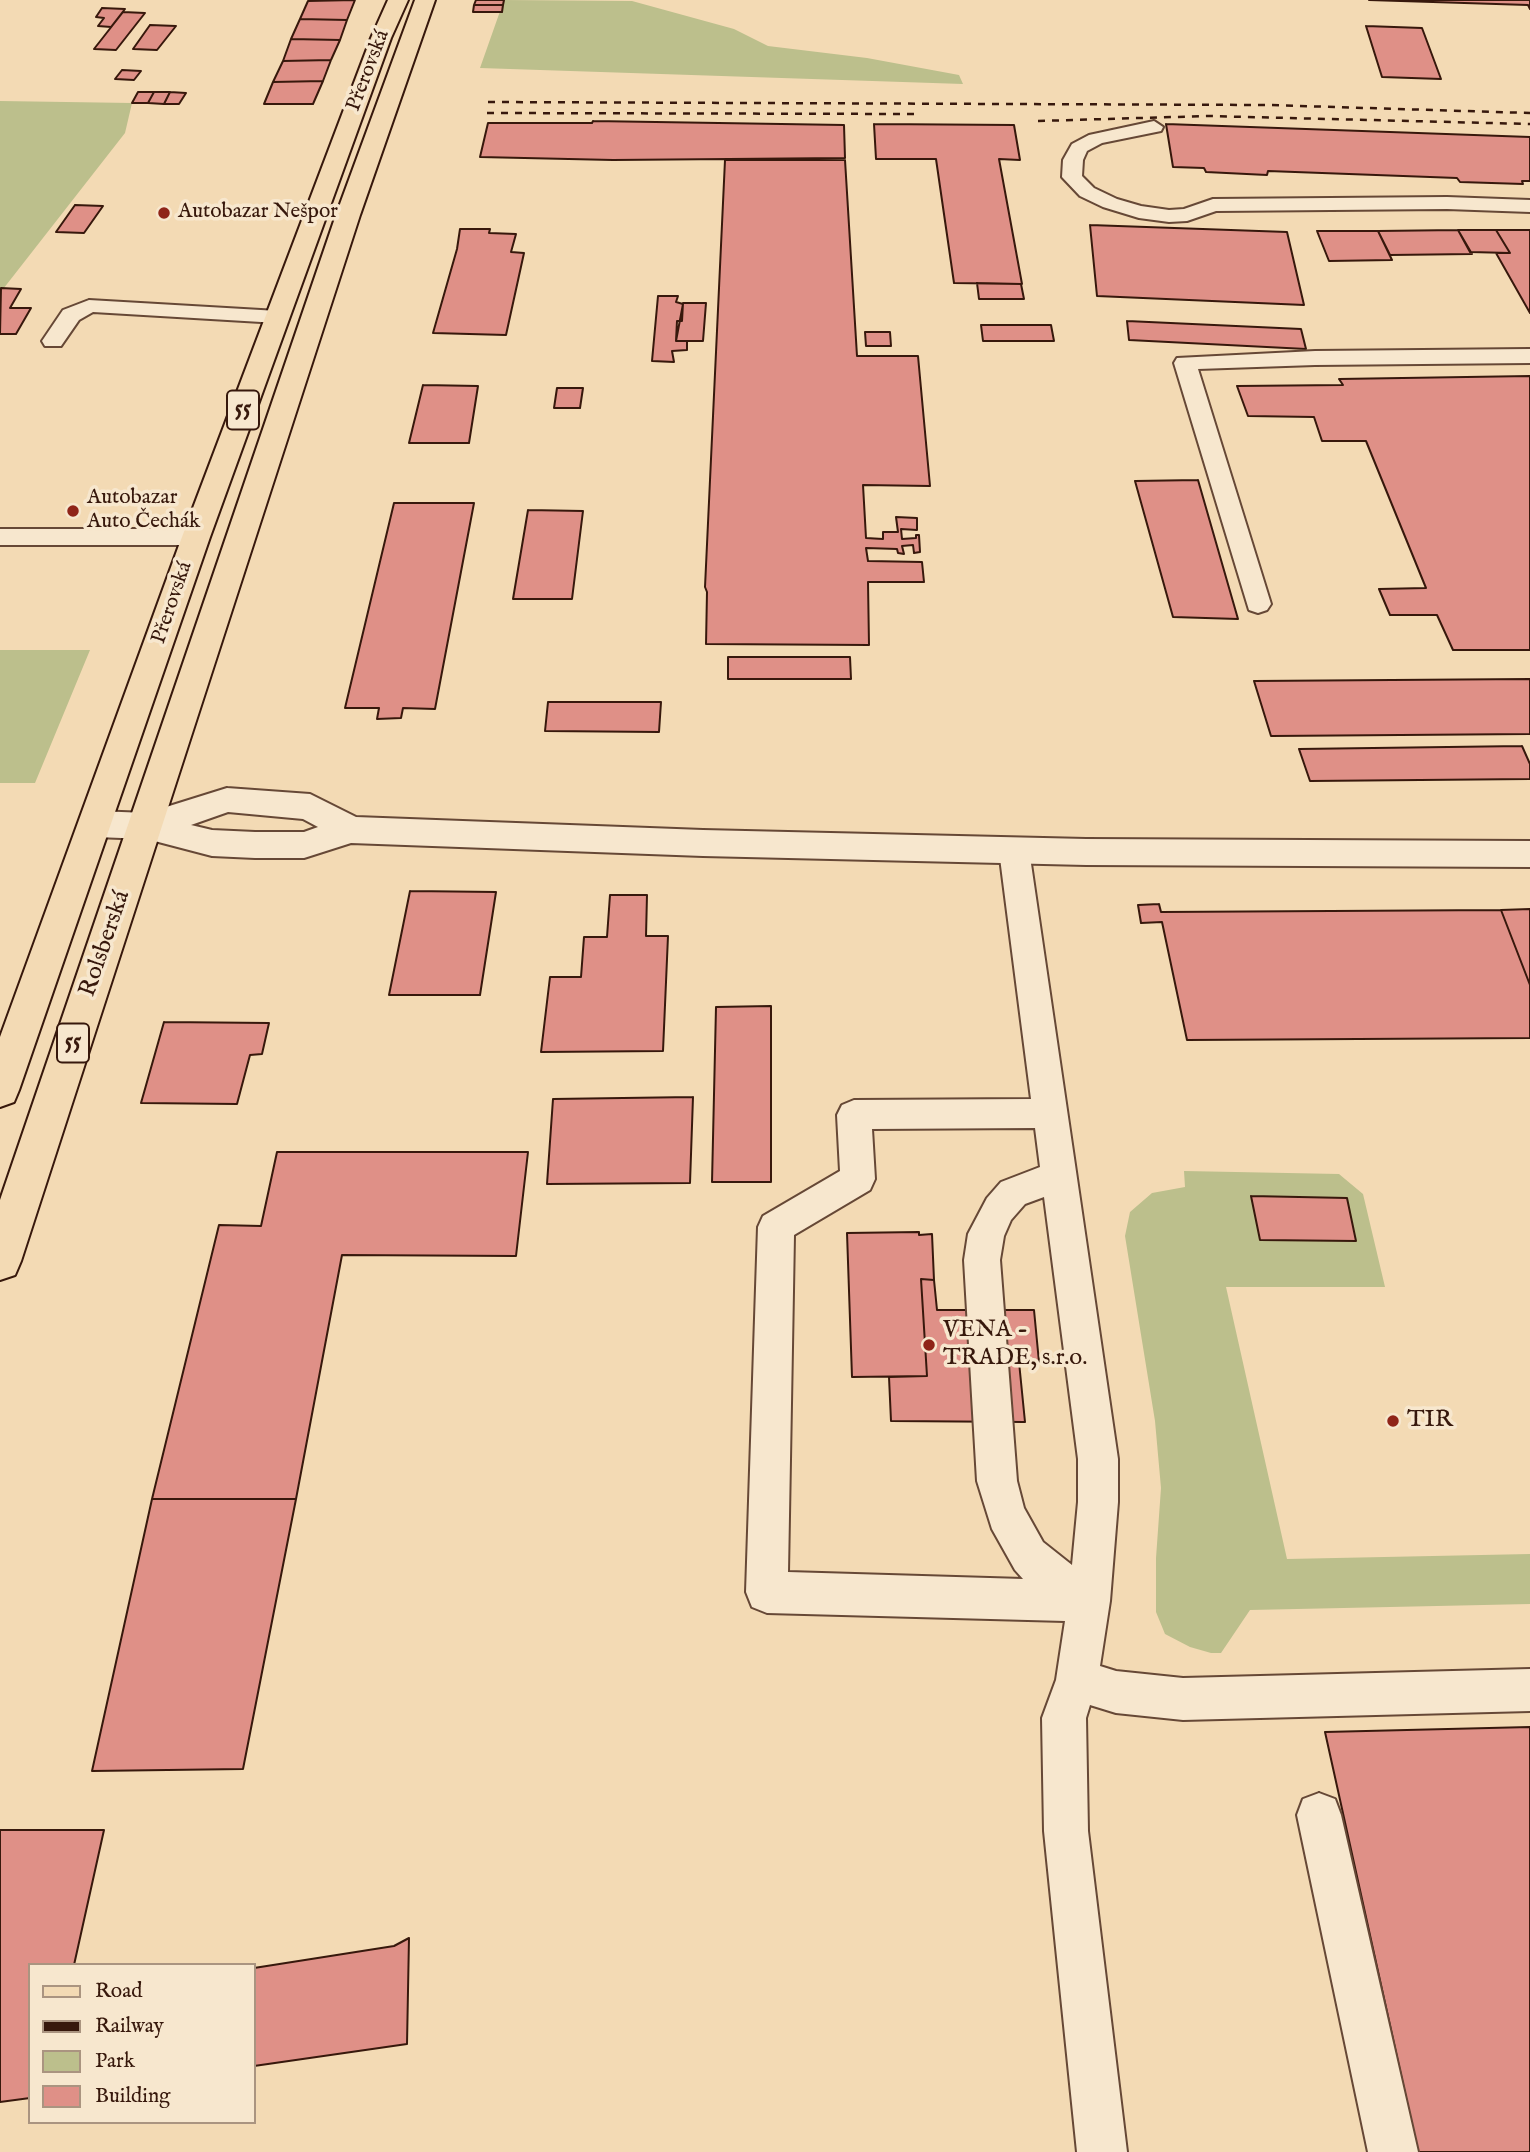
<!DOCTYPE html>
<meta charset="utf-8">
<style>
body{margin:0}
#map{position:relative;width:1530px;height:2152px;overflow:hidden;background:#f3dab4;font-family:"IM FELL English",serif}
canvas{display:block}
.legend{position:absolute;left:28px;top:1963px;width:228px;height:161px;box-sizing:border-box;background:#f7e7ce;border:2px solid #aa9480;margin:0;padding:9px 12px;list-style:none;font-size:21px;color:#37180c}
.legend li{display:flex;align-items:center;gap:14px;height:35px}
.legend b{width:35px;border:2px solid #aa9480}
</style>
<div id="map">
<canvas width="1530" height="2152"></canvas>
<ul class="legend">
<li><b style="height:9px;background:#f3dab4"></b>Road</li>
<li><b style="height:9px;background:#37180c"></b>Railway</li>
<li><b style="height:19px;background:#bcbf8c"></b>Park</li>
<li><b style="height:19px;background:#df9087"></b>Building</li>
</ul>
</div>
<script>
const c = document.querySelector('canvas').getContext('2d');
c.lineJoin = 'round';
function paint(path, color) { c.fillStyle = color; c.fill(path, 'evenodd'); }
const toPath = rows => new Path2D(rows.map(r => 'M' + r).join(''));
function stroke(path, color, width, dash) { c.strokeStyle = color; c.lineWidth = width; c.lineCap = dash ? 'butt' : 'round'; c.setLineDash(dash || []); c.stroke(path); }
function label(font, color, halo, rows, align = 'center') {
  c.font = font + ' "IM FELL English",serif'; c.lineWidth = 7; c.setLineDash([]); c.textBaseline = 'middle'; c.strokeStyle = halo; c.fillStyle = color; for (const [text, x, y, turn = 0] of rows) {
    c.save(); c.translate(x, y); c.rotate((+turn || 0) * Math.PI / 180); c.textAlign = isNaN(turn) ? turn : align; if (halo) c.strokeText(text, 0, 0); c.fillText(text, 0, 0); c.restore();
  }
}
const green = toPath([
 [504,0,632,1,734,29,768,46,867,58,959,75,963,84,480,68],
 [0,101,132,103,125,133,0,293],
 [0,650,90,650,35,783,0,783],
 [1184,1171,1339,1174,1363,1194,1385,1287,1226,1287,1287,1559,1530,1554,1530,1604,1250,1610,1221,1653,1211,1653,1190,1647,1165,1634,1156,1612,1156,1558,1161,1488,1155,1421,1125,1236,1130,1212,1152,1193,1185,1187]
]);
const building = toPath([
 [355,0,347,20,300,19,308,1,355,0],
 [476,0,504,0,503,5,474,5,476,0],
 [1369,0,1530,0,1530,9,1528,5,1369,0],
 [474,5,503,5,502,12,473,12,474,5],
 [102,8,125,9,111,27,98,26,104,18,96,17,102,8],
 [123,12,145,13,116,50,94,49,123,12],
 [300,19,347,20,340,40,291,39,300,19],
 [150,25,176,26,157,50,133,49,150,25],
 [1366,26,1422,28,1441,79,1382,77,1366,26],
 [291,39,340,40,331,60,283,61,291,39],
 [331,60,323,81,273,82,283,61,331,60],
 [122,70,141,71,134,80,115,79,122,70],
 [323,81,313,104,264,104,273,82,323,81],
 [138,92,154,92,148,103,132,103,138,92],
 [154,92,170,92,164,104,148,103,154,92],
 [170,92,186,93,179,104,164,104,170,92],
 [593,121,844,125,845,158,613,160,480,157,488,123,592,123,593,121],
 [874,124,1014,125,1020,160,999,159,1022,284,954,283,936,159,876,159,874,124],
 [1166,124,1530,137,1530,181,1522,181,1523,184,1460,182,1457,178,1268,171,1267,175,1206,172,1204,168,1173,167,1166,124],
 [725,160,845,160,857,356,918,356,930,486,863,485,866,538,883,539,883,532,898,532,896,517,917,518,917,530,901,529,902,539,916,538,916,535,919,535,920,552,914,553,913,545,902,546,904,554,898,553,897,549,866,548,868,561,922,562,924,582,868,582,869,645,706,644,707,592,705,587,725,160],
 [75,205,103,206,84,233,56,232,75,205],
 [1090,225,1287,232,1304,305,1097,296,1090,225],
 [460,229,490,229,489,233,516,234,511,252,524,253,506,335,433,333,457,249,460,229],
 [1458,230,1472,254,1390,255,1378,231,1458,230],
 [1458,230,1496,230,1510,253,1470,252,1458,230],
 [1496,230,1530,230,1530,313,1496,253,1510,253,1496,230],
 [1317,231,1378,231,1392,260,1329,261,1317,231],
 [977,283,1021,284,1024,299,979,299,977,283],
 [1,288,21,289,10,308,31,308,16,334,0,334,1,288],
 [658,296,678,296,676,302,683,304,676,341,687,341,687,350,672,351,674,362,652,361,658,296],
 [683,303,706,303,703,341,676,341,677,321,682,321,683,303],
 [1127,321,1301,329,1306,349,1129,340,1127,321],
 [981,325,1051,325,1054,341,983,341,981,325],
 [865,332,890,332,891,346,866,346,865,332],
 [1530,376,1530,650,1453,650,1437,615,1390,615,1379,589,1426,588,1366,441,1322,441,1314,417,1248,416,1237,386,1343,385,1339,379,1530,376],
 [423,385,478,386,469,443,409,443,423,385],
 [557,388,583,388,580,408,554,408,557,388],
 [1198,480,1238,619,1173,617,1135,481,1198,480],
 [394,503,474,503,435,709,403,708,401,718,377,719,379,708,345,708,394,503],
 [528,510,583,511,572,599,513,599,528,510],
 [728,657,850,657,851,679,728,679,728,657],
 [1530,679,1530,734,1271,736,1254,681,1530,679],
 [548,702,661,702,659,732,545,731,548,702],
 [1522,746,1530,764,1530,779,1310,781,1299,749,1522,746],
 [410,891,496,892,480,995,389,995,410,891],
 [610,895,647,895,646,936,668,936,663,1051,541,1052,550,977,581,977,584,937,607,937,610,895],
 [1159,904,1161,912,1501,910,1530,985,1530,1038,1187,1040,1162,922,1141,923,1138,905,1159,904],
 [1530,909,1530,985,1501,910,1530,909],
 [771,1006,771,1182,712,1182,716,1007,771,1006],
 [164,1022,269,1023,262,1054,250,1055,237,1104,141,1103,164,1022],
 [693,1097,690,1183,547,1184,553,1099,693,1097],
 [277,1152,528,1152,516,1256,342,1255,296,1499,152,1499,219,1225,261,1226,277,1152],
 [1251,1196,1347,1198,1356,1241,1260,1240,1251,1196],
 [919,1232,919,1235,932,1234,934,1280,921,1279,927,1376,852,1377,847,1233,919,1232],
 [921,1279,934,1280,937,1310,1034,1310,1039,1362,1019,1362,1025,1422,891,1421,889,1377,927,1376,921,1279],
 [152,1499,296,1499,243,1769,92,1771,152,1499],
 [1530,1727,1530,2152,1418,2152,1325,1732,1530,1727],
 [0,1830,104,1830,74,1965,30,1965,30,2098,0,2102,0,1830],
 [409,1938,407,2044,254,2066,254,1968,394,1946,409,1938]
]);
const lane = toPath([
 [1154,121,1163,127,1161,131,1102,143,1087,151,1083,160,1082,176,1094,188,1117,199,1141,206,1169,210,1184,209,1213,199,1447,197,1530,200,1530,212,1447,209,1216,211,1187,221,1169,222,1139,218,1103,207,1080,196,1062,177,1063,160,1072,144,1089,135,1154,121],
 [89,300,278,311,286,312,289,317,286,322,278,323,93,312,79,320,61,346,45,346,42,341,63,310,89,300],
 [1530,349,1530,363,1315,365,1198,369,1271,604,1267,610,1258,613,1249,610,1174,363,1177,358,1315,351,1530,349],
 [0,529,196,529,205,531,208,537,205,543,196,545,0,545,0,529],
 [1014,839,1025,842,1029,850,1118,1459,1118,1502,1110,1601,1100,1666,1116,1671,1183,1678,1530,1669,1530,1711,1183,1720,1116,1713,1090,1705,1086,1718,1088,1831,1127,2152,1077,2152,1044,1831,1042,1718,1056,1680,1065,1621,767,1613,752,1607,746,1592,758,1227,763,1216,840,1171,837,1115,842,1105,854,1100,1031,1099,999,850,1003,842,1014,839],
 [1035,1128,1040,1167,1001,1182,987,1198,968,1234,964,1260,977,1481,992,1529,1015,1570,1023,1579,788,1572,794,1235,870,1190,875,1179,872,1129,1035,1128],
 [1044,1197,1078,1459,1078,1502,1072,1565,1043,1542,1024,1508,1017,1481,1000,1260,1004,1236,1011,1220,1025,1204,1044,1197],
 [1319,1793,1335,1799,1341,1815,1418,2152,1368,2152,1297,1815,1303,1799,1319,1793]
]);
const street = toPath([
 [227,788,310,794,356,817,703,830,1086,839,1530,841,1530,867,1086,865,703,856,351,843,304,858,255,858,212,856,147,839,96,837,84,833,79,824,84,815,96,811,147,813,227,788],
 [228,812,303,819,318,827,304,832,255,832,212,830,191,825,228,812]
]);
const primary = toPath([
 [388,0,408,0,391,38,210,537,19,1090,14,1102,0,1107,0,1037,182,537,371,38,388,0],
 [415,0,435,0,360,215,21,1261,15,1275,0,1280,0,1200,336,215,415,0]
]);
const rail = toPath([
 [488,102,1268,105,1530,113],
 [487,113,914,114],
 [1038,121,1208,116,1530,124]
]);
const markers = [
 [164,213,7,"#8f2418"],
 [73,511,7,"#8f2418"],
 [929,1345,7,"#8f2418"],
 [1393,1421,7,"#8f2418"]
];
const farStreetnames = [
 ["Přerovská",369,71,-69],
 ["Přerovská",173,603,-71]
];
const farPoinames = [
 ["Autobazar Nešpor",178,213],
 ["Autobazar",87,499],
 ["Auto Čechák",87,523]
];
const shields = [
 [243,410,32],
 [73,1043,32]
];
const shieldNames = [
 ["55",243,410],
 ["55",73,1043]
];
const streetNames = [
 ["Rolsberská",106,944,-71]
];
const poiNames = [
 ["VENA -",943,1331],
 ["TRADE, s.r.o.",943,1359],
 ["TIR",1407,1421]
];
paint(green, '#bcbf8c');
paint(building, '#df9087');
stroke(building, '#37180c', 2);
stroke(lane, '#664836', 4);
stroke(street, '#664836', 4);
stroke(primary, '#37180c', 4);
paint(lane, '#f7e7ce');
paint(street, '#f7e7ce');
paint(primary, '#f3dab4');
stroke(rail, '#37180c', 2.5, [7, 7]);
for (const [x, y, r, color] of markers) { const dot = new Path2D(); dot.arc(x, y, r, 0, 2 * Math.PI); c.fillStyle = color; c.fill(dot); stroke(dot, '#f7e7ce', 2.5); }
label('21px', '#37180c', '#f7e7ce', farStreetnames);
label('21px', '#37180c', '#f7e7ce', farPoinames, 'left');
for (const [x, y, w] of shields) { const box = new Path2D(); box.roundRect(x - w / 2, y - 19.5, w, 39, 5); c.fillStyle = '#f7e7ce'; c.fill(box); stroke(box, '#37180c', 2); }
label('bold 23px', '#37180c', null, shieldNames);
label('24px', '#37180c', '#f7e7ce', streetNames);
label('24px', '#37180c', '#f7e7ce', poiNames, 'left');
</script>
